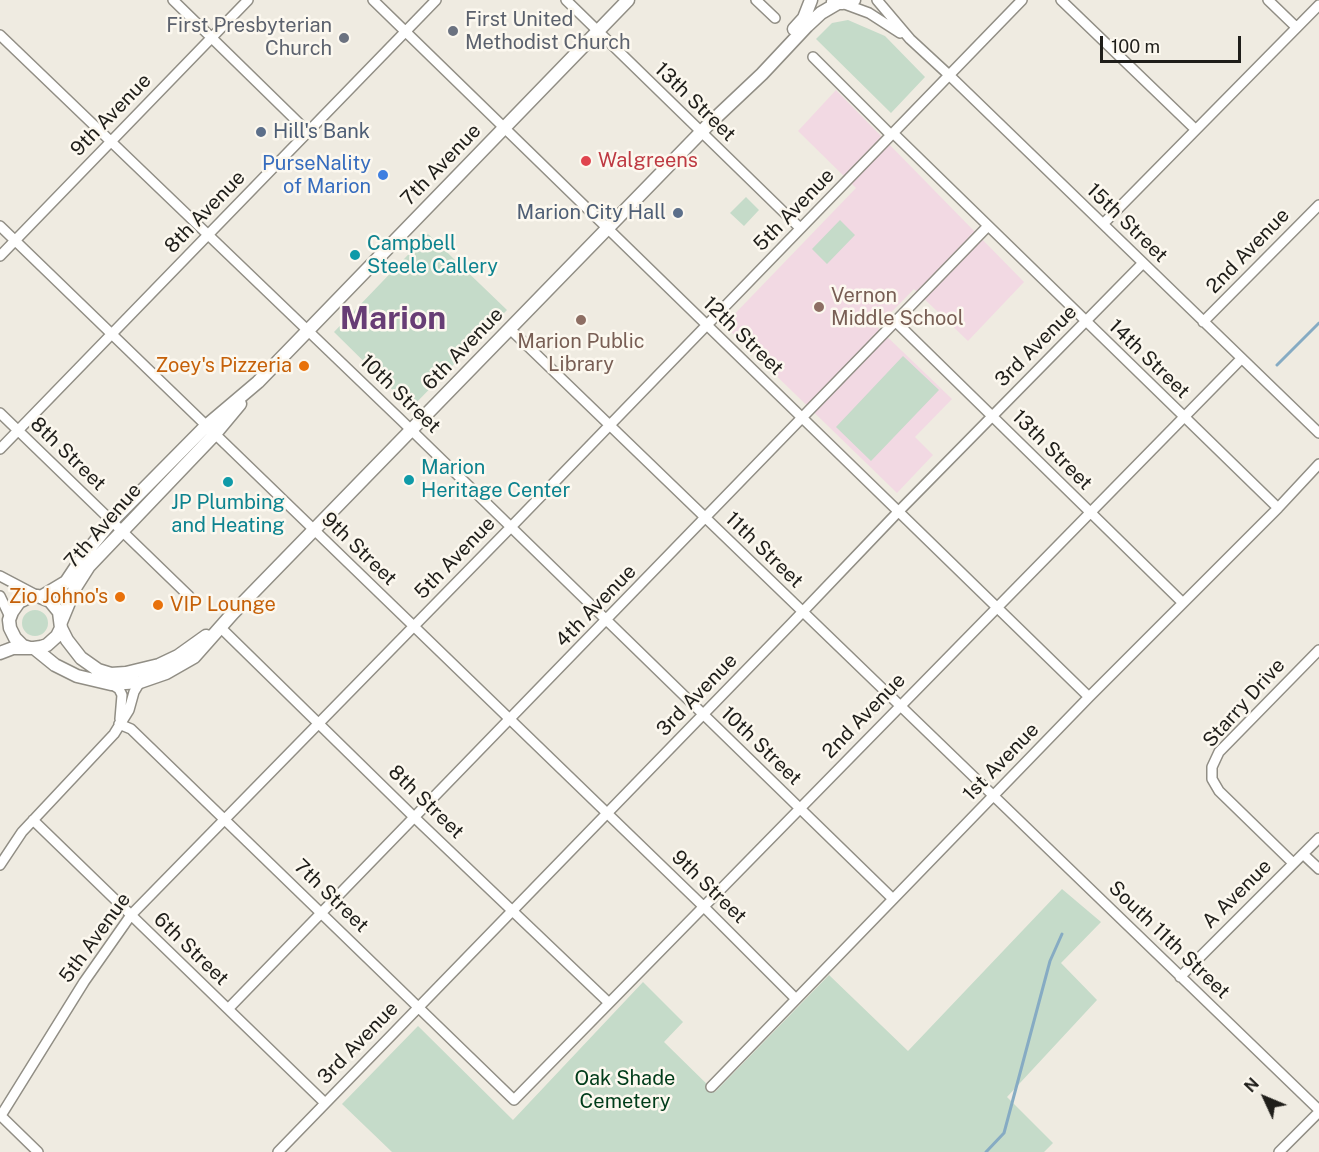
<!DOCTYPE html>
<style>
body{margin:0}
#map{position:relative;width:1319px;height:1152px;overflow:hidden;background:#efebe1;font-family:"Public Sans",sans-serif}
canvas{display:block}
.north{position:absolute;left:1235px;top:1068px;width:60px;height:60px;-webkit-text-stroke:4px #fcf8ef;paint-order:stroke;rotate:314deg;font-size:16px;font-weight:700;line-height:24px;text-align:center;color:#1f1e1a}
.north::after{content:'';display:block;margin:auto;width:21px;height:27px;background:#1f1e1a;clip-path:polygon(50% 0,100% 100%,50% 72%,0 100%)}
.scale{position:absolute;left:1100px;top:36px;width:141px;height:27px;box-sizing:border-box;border:3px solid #1f1e1a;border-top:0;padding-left:8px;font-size:18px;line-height:21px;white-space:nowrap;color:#1f1e1a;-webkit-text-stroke:4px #fcf8ef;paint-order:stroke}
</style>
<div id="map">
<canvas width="1319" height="1152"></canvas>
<div class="north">N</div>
<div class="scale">100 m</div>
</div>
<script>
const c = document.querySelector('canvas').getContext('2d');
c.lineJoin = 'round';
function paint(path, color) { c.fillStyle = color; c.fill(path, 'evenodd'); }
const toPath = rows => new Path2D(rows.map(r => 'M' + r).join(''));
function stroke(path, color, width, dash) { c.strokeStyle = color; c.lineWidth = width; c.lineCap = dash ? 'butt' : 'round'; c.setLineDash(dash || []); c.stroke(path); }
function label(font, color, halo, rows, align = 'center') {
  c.font = font + ' "Public Sans",sans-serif'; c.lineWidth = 5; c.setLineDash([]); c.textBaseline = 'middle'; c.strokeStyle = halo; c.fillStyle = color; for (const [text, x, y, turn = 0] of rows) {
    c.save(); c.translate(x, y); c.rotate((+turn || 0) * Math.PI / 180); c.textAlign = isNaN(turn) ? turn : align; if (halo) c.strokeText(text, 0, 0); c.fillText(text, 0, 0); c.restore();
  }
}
const education = toPath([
 [836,90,1024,282,968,341,914,289,877,327,952,399,915,437,933,455,897,493,724,325,856,188,798,131]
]);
const green = toPath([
 [848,20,885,36,925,77,891,113,816,39,832,23],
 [746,197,759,210,744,226,730,213],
 [840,220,855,235,827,264,812,249],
 [428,234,507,310,411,408,334,332],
 [903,356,939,390,871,461,836,427],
 '22 623a13 13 0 1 1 26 0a13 13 0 1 1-26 0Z',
 [1062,889,1101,922,1061,963,1097,1000,1007,1097,1053,1143,1044,1152,392,1152,342,1104,418,1026,513,1120,643,982,683,1022,664,1042,715,1092,829,975,908,1051]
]);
const stream = toPath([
 [1277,365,1319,323],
 [986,1152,1004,1133,1050,961,1062,934]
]);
const minor = toPath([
 [173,0,308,132],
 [373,0,1089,697],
 [566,0,800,228],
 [756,0,775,18],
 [877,0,910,39,949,75,1319,433],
 [1061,0,1195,129],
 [1268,0,1296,27],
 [842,3,869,13,900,33],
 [0,35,401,420,893,899],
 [813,57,891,135],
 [893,133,1278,508],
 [1103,224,1319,5],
 [0,226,703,906,796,999],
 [0,256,248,0],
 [896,322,1183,603],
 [1203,322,1319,205],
 [510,329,1319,1110],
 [0,413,189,596],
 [0,449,436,0],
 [0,576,38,596],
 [0,596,10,617],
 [220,627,415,818,608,1002],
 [111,684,119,689,122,695,120,719],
 [119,724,131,729,514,1100,1241,359],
 [33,820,325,1103],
 [1303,854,1319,869],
 [1293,863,1219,791,1212,779,1212,767,1219,752,1319,650],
 [0,865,22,832,114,734,129,710,134,692,140,682],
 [1180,977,1319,838],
 [228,1009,988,226],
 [711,1087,1089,697,1278,508,1319,464],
 [0,1115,38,1152],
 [0,1117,84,982,131,915,510,528,1022,0],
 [278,1152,791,624,898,512,1143,263],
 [1279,1152,1319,1112]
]);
const major = toPath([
 [833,2,842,3,854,0],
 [794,29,804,18,811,0],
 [41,597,66,582,84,555,112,521,206,426,258,382,628,0],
 [61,622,75,588,89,566,215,434,240,404],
 [61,628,67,640,81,658,98,670,111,674,126,673,159,665,178,656,206,636],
 [34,648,55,665,77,676,111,684,140,682,166,673,194,657,233,613,709,124,762,74,807,26,821,13,838,3],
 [0,653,13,648,34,648,41,647,47,645,57,636,61,628,59,612,50,601,38,596,29,597,19,602,12,612,9,620,10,628,15,638,23,646,30,648]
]);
const markers = [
 [453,31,6,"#6b7280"],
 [344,38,6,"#6b7280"],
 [261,132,6,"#5c6f8a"],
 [586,161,6,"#e0444e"],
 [383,175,6,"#3f7fe0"],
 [678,213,6,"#5c6f8a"],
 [355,255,6,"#0f9aa8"],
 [819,307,6,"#8d6e63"],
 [581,320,6,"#8d6e63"],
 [304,366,6,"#e8710a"],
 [409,480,6,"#0f9aa8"],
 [228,482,6,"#0f9aa8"],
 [120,597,6,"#e8710a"],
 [158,605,6,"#e8710a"]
];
const worshipNames = [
 ["First United",465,20],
 ["Methodist Church",465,43],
 ["First Presbyterian",332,26,"right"],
 ["Church",332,49,"right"]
];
const streetNames = [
 ["13th Street",695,102,44],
 ["9th Avenue",111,115,-46],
 ["7th Avenue",441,165,-46],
 ["5th Avenue",794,210,-46],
 ["8th Avenue",205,212,-46],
 ["15th Street",1127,223,44],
 ["2nd Avenue",1248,251,-46],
 ["12th Street",743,336,44],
 ["3rd Avenue",1036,346,-45],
 ["6th Avenue",463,349,-46],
 ["14th Street",1149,359,44],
 ["10th Street",400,394,44],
 ["13th Street",1052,450,45],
 ["8th Street",68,454,44],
 ["7th Avenue",103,526,-49],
 ["9th Street",359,549,44],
 ["11th Street",764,550,44],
 ["5th Avenue",455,558,-46],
 ["4th Avenue",596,606,-46],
 ["3rd Avenue",697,695,-46],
 ["Starry Drive",1244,703,-48],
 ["2nd Avenue",864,716,-46],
 ["10th Street",761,746,44],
 ["1st Avenue",1001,762,-46],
 ["8th Street",426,802,44],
 ["9th Street",709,887,44],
 ["A Avenue",1237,894,-45],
 ["7th Street",331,896,44],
 ["5th Avenue",95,938,-54],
 ["South 11th Street",1169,940,44],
 ["6th Street",191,949,44],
 ["3rd Avenue",358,1043,-46]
];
const serviceNames = [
 ["Hill's Bank",273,132],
 ["Marion City Hall",666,213,"right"]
];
const healthNames = [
 ["Walgreens",598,161]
];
const shopNames = [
 ["PurseNality",371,164],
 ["of Marion",371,187]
];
const cultureNames = [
 ["Campbell",367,244],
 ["Steele Callery",367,267],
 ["Marion",421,468],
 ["Heritage Center",421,491],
 ["JP Plumbing",228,503,"center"],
 ["and Heating",228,526,"center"]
];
const educationNames = [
 ["Vernon",831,296],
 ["Middle School",831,319],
 ["Marion Public",581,342,"center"],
 ["Library",581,365,"center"]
];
const foodNames = [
 ["Zoey's Pizzeria",292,366],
 ["Zio Johno's",108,597],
 ["VIP Lounge",170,605,"left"]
];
const parkNames = [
 ["Oak Shade",625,1079],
 ["Cemetery",625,1102]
];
const townNames = [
 ["Marion",393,319]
];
paint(education, '#f2d9e3');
paint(green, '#c5dbc9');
stroke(stream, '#86abc3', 3);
stroke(minor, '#918e85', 12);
stroke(major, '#918e85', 15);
stroke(minor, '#fff', 9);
stroke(major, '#fff', 12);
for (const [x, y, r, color] of markers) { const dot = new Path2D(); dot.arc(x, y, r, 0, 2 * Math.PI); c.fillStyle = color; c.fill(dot); stroke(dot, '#fcf8ef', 2); }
label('20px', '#5b616d', '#fcf8ef', worshipNames, 'left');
label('20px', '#1f1e1a', '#fcf8ef', streetNames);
label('20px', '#4e5e75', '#fcf8ef', serviceNames, 'left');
label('20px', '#be3a42', '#fcf8ef', healthNames, 'left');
label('20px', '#366cbe', '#fcf8ef', shopNames, 'right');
label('20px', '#0d838f', '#fcf8ef', cultureNames, 'left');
label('20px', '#785e54', '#fcf8ef', educationNames, 'left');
label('20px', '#c56008', '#fcf8ef', foodNames, 'right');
label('20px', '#003c1a', '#fcf8ef', parkNames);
label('bold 32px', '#673d75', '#fcf8ef', townNames);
</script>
